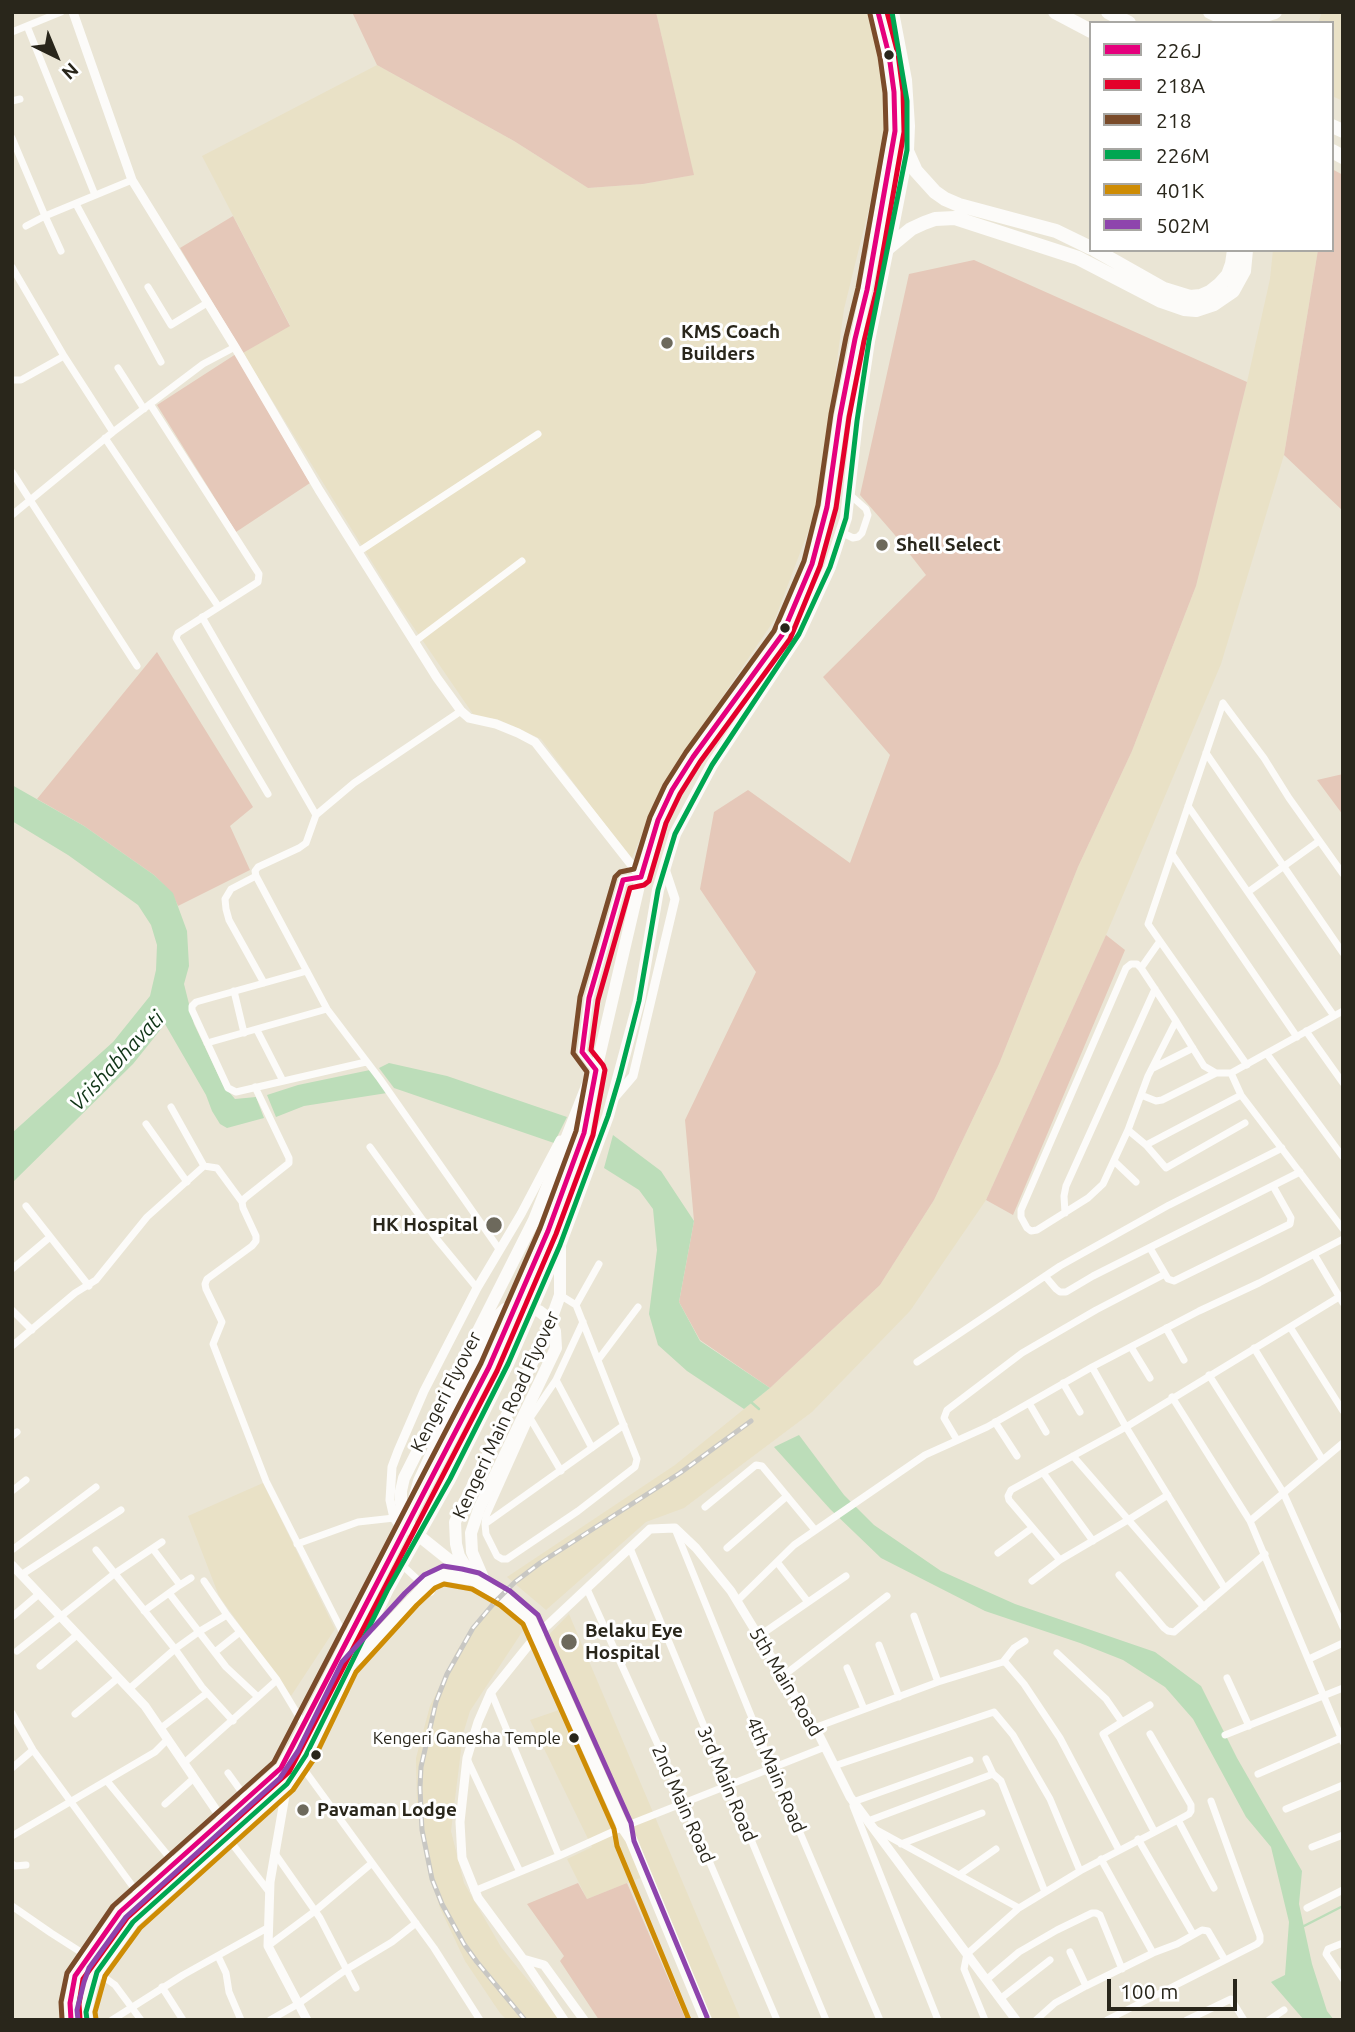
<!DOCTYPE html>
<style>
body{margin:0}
#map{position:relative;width:1355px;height:2032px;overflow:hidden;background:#eae5d5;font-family:Ubuntu,sans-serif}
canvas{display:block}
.frame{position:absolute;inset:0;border:14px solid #29261b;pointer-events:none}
.legend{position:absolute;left:1089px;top:21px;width:245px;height:231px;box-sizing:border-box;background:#fff;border:2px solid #a9a8a4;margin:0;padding:9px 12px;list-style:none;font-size:21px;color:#29261b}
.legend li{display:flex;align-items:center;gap:14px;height:35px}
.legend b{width:35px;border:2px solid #a9a8a4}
.north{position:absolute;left:21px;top:21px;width:70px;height:70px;-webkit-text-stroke:5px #fff;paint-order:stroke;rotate:137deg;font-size:19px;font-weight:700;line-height:28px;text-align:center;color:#29261b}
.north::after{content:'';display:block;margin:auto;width:24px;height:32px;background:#29261b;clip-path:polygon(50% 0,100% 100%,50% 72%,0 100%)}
.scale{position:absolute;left:1107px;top:1979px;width:130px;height:32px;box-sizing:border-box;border:4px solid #29261b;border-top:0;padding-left:9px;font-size:21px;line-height:24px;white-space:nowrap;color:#29261b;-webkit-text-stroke:5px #fff;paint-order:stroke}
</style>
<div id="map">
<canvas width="1355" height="2032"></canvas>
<div class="frame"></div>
<ul class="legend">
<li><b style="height:9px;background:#e5007d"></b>226J</li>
<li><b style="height:9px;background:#e4002b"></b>218A</li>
<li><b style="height:9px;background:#7a4b2a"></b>218</li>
<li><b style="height:9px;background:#00a651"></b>226M</li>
<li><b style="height:9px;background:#ce8c05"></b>401K</li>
<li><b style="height:9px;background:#8e44ad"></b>502M</li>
</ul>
<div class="north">N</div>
<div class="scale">100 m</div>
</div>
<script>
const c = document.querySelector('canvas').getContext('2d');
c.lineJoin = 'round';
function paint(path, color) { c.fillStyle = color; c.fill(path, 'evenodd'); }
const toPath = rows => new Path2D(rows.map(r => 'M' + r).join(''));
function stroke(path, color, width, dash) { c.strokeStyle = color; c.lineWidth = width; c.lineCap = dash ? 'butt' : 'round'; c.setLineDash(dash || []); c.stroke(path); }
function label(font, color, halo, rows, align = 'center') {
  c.font = font + ' Ubuntu,sans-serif'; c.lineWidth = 6; c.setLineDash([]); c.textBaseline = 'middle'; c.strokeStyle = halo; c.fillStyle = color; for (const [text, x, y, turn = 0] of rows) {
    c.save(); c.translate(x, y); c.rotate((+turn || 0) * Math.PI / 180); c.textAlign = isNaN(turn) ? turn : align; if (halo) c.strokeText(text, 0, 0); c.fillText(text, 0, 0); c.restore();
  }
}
const built = toPath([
 [656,12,871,12,884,74,890,123,844,309,817,508,775,619,663,784,631,860,541,739,497,719,475,717,399,606,243,353,290,325,202,156,377,65,514,141,588,188,643,184,693,175],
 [1322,12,1343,12,1343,101,1332,96,1332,23,1318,23],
 [1273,250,1318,250,1284,455,1221,664,1106,935,986,1200,910,1311,812,1412,684,1508,646,1522,546,1610,507,1577,675,1465,770,1388,880,1285,934,1200,999,1064,1078,867,1132,751,1196,586,1247,382,1270,279],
 [263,1483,335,1629,291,1696,219,1596,188,1516],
 [492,1601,515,1614,524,1629,470,1711,463,1734,451,1831,464,1883,501,1947,560,2020,507,2020,500,2013,465,1961,440,1908,426,1862,417,1809,416,1758,430,1706,457,1650],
 [569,1614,741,2020,709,2020,648,1875,587,1899,567,1859,592,1847,530,1720,559,1710,535,1649]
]);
const green = toPath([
 [352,12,656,12,694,175,643,184,588,188,514,141,377,65],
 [1332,169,1343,175,1343,511,1284,455,1318,250,1332,250],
 [233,216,290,326,243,353,180,248],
 [974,260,1247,382,1196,586,1132,751,1078,867,999,1064,934,1200,880,1285,770,1388,700,1340,679,1302,694,1221,685,1120,756,972,700,889,714,812,748,790,850,863,890,755,823,677,926,575,894,534,860,495,909,274],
 [236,354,310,483,236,532,157,405],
 [157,652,253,807,230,826,250,870,178,906,172,893,154,875,84,826,37,799],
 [1343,774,1343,815,1317,780],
 [1106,935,1125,950,1013,1215,986,1200],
 [578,1883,587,1899,627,1883,686,2020,599,2020,560,1961,564,1956,527,1904]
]);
const water = toPath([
 [12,785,84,826,154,875,173,893,187,931,189,966,184,984,194,1024,223,1085,235,1099,256,1097,264,1118,227,1128,220,1124,212,1111,206,1095,165,1024,133,1064,12,1183,12,1133,113,1042,150,996,156,970,157,945,151,925,138,905,68,855,12,821],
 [389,1063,447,1076,567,1117,554,1143,394,1088,379,1068],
 [370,1070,387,1093,304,1106,276,1117,267,1095,298,1085],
 [613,1135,661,1171,694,1221,679,1302,700,1341,770,1388,744,1409,687,1371,658,1345,649,1314,657,1250,653,1209,639,1190,604,1168],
 [799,1435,844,1495,874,1525,941,1571,1015,1604,1155,1652,1201,1686,1237,1758,1302,1871,1299,1904,1312,1964,1327,2011,1334,2020,1304,2020,1271,1982,1285,1975,1289,1922,1271,1847,1246,1817,1193,1719,1165,1687,1123,1660,1080,1643,985,1611,881,1558,830,1509,774,1447]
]);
const stream = toPath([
 [751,1402,759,1409],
 [1302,1927,1343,1906]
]);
const minor = toPath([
 [27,26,95,195],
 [12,32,61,12],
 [12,101,20,99],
 [12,138,45,216,132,180],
 [76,204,161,362],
 [26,226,45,216,61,251],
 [12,267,64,356,113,432],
 [148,287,171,325,207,303],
 [118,368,144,409],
 [12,380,21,380,64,356],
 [150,404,259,574,258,582,178,633,176,638,268,794],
 [105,438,218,606],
 [12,472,137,666],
 [12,515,113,432,203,364,235,347],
 [841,532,853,538,858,537,862,533,868,515,866,509,849,494],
 [358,552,538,434],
 [202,617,316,815],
 [414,642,522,561],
 [1223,703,1148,924,1247,1065],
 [1223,703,1264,758,1289,798,1343,874],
 [461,711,354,783,316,815,306,843,299,848,258,867,255,871,256,876,327,1009,380,1079,499,1249],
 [1206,753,1343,953],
 [1188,806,1334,1016],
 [1172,854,1297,1037],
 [256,876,231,889,225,899,226,909,229,920,264,983],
 [1248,892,1319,841],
 [1141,968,1160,941],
 [307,971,196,1002,192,1006,192,1010,228,1088,236,1092,366,1062],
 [234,991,244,1033],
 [1343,1011,1231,1073,1241,1095,1343,1229],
 [1176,1021,1148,1076,1128,1130,1103,1184,1088,1198,1037,1230,1031,1231,1027,1228,1021,1217,1021,1210,1126,968,1131,964,1137,964,1141,968,1176,1021,1204,1066,1216,1073,1231,1073],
 [257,1030,283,1081],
 [1306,1031,1343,1083],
 [207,1043,327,1009],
 [1267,1054,1343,1157],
 [1153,1068,1193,1048],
 [255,1087,289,1158,289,1163,245,1198,242,1202,243,1208,256,1236,256,1241,252,1246,207,1279,205,1284,206,1289,222,1322,213,1344,266,1481,347,1641],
 [1141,1095,1156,1101,1162,1100,1216,1073],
 [171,1107,204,1166],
 [146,1124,187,1182],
 [1128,1130,1146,1145,1166,1168,1245,1123],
 [1146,1145,1241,1095],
 [370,1147,435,1237,477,1288],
 [1114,1161,1136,1182],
 [26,1206,89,1286],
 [1065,1213,1064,1196,1066,1186,1155,989],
 [1150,1248,1168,1279,1174,1281,1290,1224,1291,1218,1273,1186],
 [1314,1254,1343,1303],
 [12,1269,50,1237],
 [1045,1276,1056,1289,1060,1292,1066,1292,1093,1276,1300,1172],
 [560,1295,576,1305,637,1459,635,1467,578,1511,507,1559,502,1559,497,1556,486,1534,485,1524,624,1425],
 [576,1305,599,1264],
 [12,1310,32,1330],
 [1290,1327,1343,1411],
 [1166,1328,1184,1360],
 [12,1346,75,1293,96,1280,147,1217,204,1166,217,1168,242,1202],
 [1131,1347,1150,1378],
 [1254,1348,1322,1459],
 [598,1360,638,1307],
 [917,1362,1060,1266,1169,1205,1282,1148],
 [1092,1367,1126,1427,1224,1587],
 [1209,1375,1283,1492,1343,1627],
 [556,1380,592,1448],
 [1063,1383,1080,1412],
 [1172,1397,1250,1521,1343,1742],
 [1029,1403,1046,1432],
 [995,1422,1017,1456],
 [12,1436,17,1432],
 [957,1440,944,1418,947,1410,1022,1353,1096,1310,1165,1274],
 [1073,1456,1204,1607],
 [561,1471,530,1418,556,1380,583,1322],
 [1044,1474,1093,1541],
 [12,1491,26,1480],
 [1168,1495,1128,1520,1060,1560,1009,1500,1008,1496,1011,1490,1126,1427,1339,1297],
 [705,1507,756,1465,762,1466,815,1530],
 [1250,1521,1343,1443],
 [485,1524,486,1516,530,1418],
 [675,1529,772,1767,880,2020],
 [297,1544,358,1522,394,1518],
 [630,1548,826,2020],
 [727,1548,787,1496],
 [12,1550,96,1487],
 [96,1550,175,1649,202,1687,233,1721],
 [998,1553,1032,1528],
 [777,1562,808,1602],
 [402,1565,431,1592],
 [21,1575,121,1510],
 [1119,1575,1164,1628,1168,1631,1174,1632,1265,1554],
 [204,1581,227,1615,277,1680,304,1725],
 [1032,1581,1060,1560],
 [180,1585,191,1578],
 [587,1589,684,1802,777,2020],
 [169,1593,226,1667,258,1697,184,1763],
 [737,1601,794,1545,925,1455,987,1427,1092,1367,1199,1311,1259,1283,1343,1239],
 [144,1611,180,1585,153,1549],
 [914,1616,938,1682],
 [12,1617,39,1594],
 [759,1636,846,1576],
 [879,1645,899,1697],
 [17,1651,114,1574,162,1542],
 [215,1652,240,1632],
 [1057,1653,1106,1699,1122,1722,1103,1734,1154,1831],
 [1309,1659,1343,1643],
 [1003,1662,1014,1648,1025,1641],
 [40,1666,77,1635],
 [847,1668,864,1709],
 [783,1676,887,1596],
 [1227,1678,1249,1726],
 [129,1689,175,1649,200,1631,227,1615],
 [491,1692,559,1856],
 [258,1697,277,1680],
 [12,1713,33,1750,139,1895],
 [75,1714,118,1678],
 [1122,1722,1150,1705],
 [161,1728,207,1693],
 [814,1728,938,1682,1003,1662,1006,1663,1024,1684,1060,1738,1119,1850],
 [1150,1734,1191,1805,1191,1811,1189,1814,1178,1820],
 [1225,1735,1343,1688],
 [467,1759,520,1872],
 [986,1759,993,1774],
 [300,1764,434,1948,480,2020],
 [834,1766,994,1712,1013,1735,1050,1799,1080,1871],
 [12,1768,33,1750],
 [228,1773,246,1798],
 [1258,1774,1343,1737],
 [107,1781,174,1863],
 [853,1802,970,1760],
 [165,1804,194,1778],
 [853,1806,938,2020],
 [1286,1809,1343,1785],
 [868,1821,993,1774,1001,1781,1045,1892],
 [875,1829,1019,1908,967,1954,964,1969,985,2020],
 [12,1836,155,1752,168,1739],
 [227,1837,270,1893],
 [1138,1839,1193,1934],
 [901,1844,982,1813],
 [1312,1847,1343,1835],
 [276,1855,320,1918,356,1988],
 [12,1864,15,1866,26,1865],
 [959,1875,996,1849],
 [474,1891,559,1856,623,1827,825,1747],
 [12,1906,51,1933,87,1956],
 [1019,1908,1080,1871,1178,1820,1214,1888],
 [1307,1908,1343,1890],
 [1343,1943,1328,1949,1326,1954,1343,1979],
 [268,1946,315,1911,372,1863],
 [1070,1952,1086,1986],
 [1153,1953,1177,1944,1202,1930,1208,1931,1225,1960],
 [218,1956,226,1973,229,1992,241,2020],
 [97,1972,115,1985,141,2020],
 [986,1980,1019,1952,1057,1930,1092,1913,1096,1913,1100,1915,1122,1969],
 [162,1987,183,2020],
 [1000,1999,1050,1960],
 [112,2020,183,1975,269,1927],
 [270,2020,298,2004,347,1969,392,1942,416,1923],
 [1036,2020,1055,2003,1086,1986,1153,1953,1101,1859],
 [1107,2020,1257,1944,1260,1941,1260,1936,1211,1801],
 [1187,2020,1231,1999,1244,2020],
 [1269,2020,1284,2010]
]);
const tertiary = toPath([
 [73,12,132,180,235,347,319,490,437,678,461,711,469,718,496,724,518,733,535,742,641,877,623,880,589,998,582,1052,596,1070],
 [615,1097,633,1076,675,899,665,869],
 [403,1531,394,1518,390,1500,392,1467,398,1451,424,1391,477,1288,521,1214,560,1140],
 [12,1565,145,1706,222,1819],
 [287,1784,270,1882,268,1946,307,2020],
 [523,1959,544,1965,584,2020],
 [564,2020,523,1959,478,1898,462,1858,460,1822,467,1758,478,1722,491,1692,536,1636,650,1529,675,1528,696,1548,731,1591,820,1737,850,1797,1016,2020]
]);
const primary = toPath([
 [591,1076,534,1220,404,1478,401,1491,401,1503,403,1514,413,1531,453,1563,475,1581,505,1598,530,1619,623,1827,631,1839,706,2020],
 [410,1513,419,1481,493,1321,505,1309,518,1306,539,1311,548,1318,555,1331,556,1348,479,1509,471,1533,472,1552,487,1587],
 [469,1572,459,1556,456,1544,455,1522,546,1334,560,1295,560,1246],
 [355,1660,430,1581,443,1575,468,1579]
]);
const trunk = toPath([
 [71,2020,70,2003,75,1976,120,1912,281,1768,294,1746,409,1519,489,1367,548,1231,584,1133,596,1070,641,877,658,820,672,790,693,757,782,635,812,564,827,507,840,416,876,243],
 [87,2020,86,2012,92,1985,97,1972,133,1922,287,1784,306,1755,388,1589,450,1479,508,1364,560,1245,608,1116,639,1001,658,890,675,834,712,765,799,634,830,567,846,518,857,421,869,341,888,248]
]);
const motorway = toPath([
 [1055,12,1091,31],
 [1108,12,1129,23],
 [1210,12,1223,18,1248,20,1275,12],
 [1332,126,1343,131],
 [907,151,916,171,935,192,945,199,959,205,1056,231,1091,248],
 [1332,151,1343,157],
 [876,243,895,131,894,92,889,55,878,12],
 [888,248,911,229,924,223,935,219,955,218,1078,258,1161,301,1184,309,1196,310,1214,304,1233,291,1244,271,1246,250],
 [888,248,907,150,908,126,905,80,892,12],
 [1095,250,1164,289,1190,297,1201,296,1210,292,1220,284,1228,275,1232,264,1234,250]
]);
const rail = toPath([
 [525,2020,477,1962,464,1944,442,1904,432,1879,422,1830,420,1788,421,1767,436,1702,447,1674,473,1628,494,1603,515,1582,540,1563,680,1473,751,1421]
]);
const bus1 = toPath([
 [71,2020,70,2003,75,1976,120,1912,281,1768,489,1367,548,1231,584,1133,596,1070,582,1052,589,998,623,880,641,877,658,820,672,790,693,757,782,635,812,564,827,507,840,416,855,339,867,290,895,131,894,92,889,55,878,12]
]);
const bus2 = toPath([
 [80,2019,79,2004,83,1979,127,1918,289,1772,497,1371,556,1234,593,1135,605,1070,603,1065,591,1050,598,1000,630,888,644,885,649,881,666,823,680,794,700,762,790,639,820,566,836,508,849,417,864,341,876,292,904,132,903,92,898,54,887,12]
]);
const bus3 = toPath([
 [62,2020,61,2002,67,1973,113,1906,274,1762,481,1363,540,1228,576,1131,587,1072,573,1053,580,997,615,877,620,872,634,869,650,817,665,785,686,752,774,631,804,561,818,505,831,414,846,337,858,288,886,130,885,93,880,57,870,14]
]);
const bus4 = toPath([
 [87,2020,86,2012,97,1972,133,1922,287,1784,306,1755,388,1589,450,1479,508,1364,560,1245,608,1116,619,1079,639,1001,658,890,675,834,712,765,799,634,830,567,846,518,857,421,869,341,907,150,907,101,892,12]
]);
const bus5 = toPath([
 [96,2019,95,2012,105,1976,140,1928,293,1790,314,1759,356,1672,417,1605,435,1588,444,1584,472,1589,500,1605,523,1624,614,1829,617,1846,689,2020]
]);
const bus6 = toPath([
 [78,2020,77,2010,84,1982,89,1968,126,1917,280,1778,298,1751,342,1662,405,1593,424,1575,443,1566,462,1569,479,1573,510,1591,538,1615,631,1823,634,1841,707,2017]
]);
const markers = [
 [889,55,6,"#29261b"],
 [667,343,7,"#6d695c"],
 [882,545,7,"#6d695c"],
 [785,628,6,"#29261b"],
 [494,1225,9,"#6d695c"],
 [569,1642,9,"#6d695c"],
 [574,1738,6,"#29261b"],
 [316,1755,6,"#29261b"],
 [303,1810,7,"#6d695c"]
];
const busNames = [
 ["Kengeri Ganesha Temple",561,1738]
];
const poiNames = [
 ["KMS Coach",681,332],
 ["Builders",681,354],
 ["Shell Select",896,545],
 ["HK Hospital",478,1225,"right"],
 ["Belaku Eye",585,1631],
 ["Hospital",585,1653],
 ["Pavaman Lodge",317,1810]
];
const streetNames = [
 ["Kengeri Flyover",446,1392,-63],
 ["Kengeri Main Road Flyover",506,1415,-65],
 ["5th Main Road",786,1682,59],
 ["4th Main Road",776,1775,67],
 ["3rd Main Road",727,1784,67],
 ["2nd Main Road",683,1804,66]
];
const waterNames = [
 ["Vrishabhavati",117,1061,-47]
];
paint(built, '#e9e1c6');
paint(green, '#e5c8b9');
paint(water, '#bcddb9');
stroke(stream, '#bcddb9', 2.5);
stroke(minor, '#fcfbf9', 7);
stroke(tertiary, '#fcfbf9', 9);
stroke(primary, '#fcfbf9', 12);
stroke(trunk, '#fcfbf9', 12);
stroke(motorway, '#fcfbf9', 14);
stroke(rail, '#c8c7c3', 5);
stroke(rail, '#fff', 2.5, [8]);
stroke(bus1, '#e5007d', 5);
stroke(bus2, '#e4002b', 5);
stroke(bus3, '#7a4b2a', 5);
stroke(bus4, '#00a651', 5);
stroke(bus5, '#ce8c05', 5);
stroke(bus6, '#8e44ad', 5);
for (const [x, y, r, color] of markers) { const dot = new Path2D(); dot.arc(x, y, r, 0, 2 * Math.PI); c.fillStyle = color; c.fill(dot); stroke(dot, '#fff', 2.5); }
label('17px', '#29261b', '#fff', busNames, 'right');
label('bold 19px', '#29261b', '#fff', poiNames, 'left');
label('19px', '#29261b', '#fff', streetNames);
label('italic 21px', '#0f3416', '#fff', waterNames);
</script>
